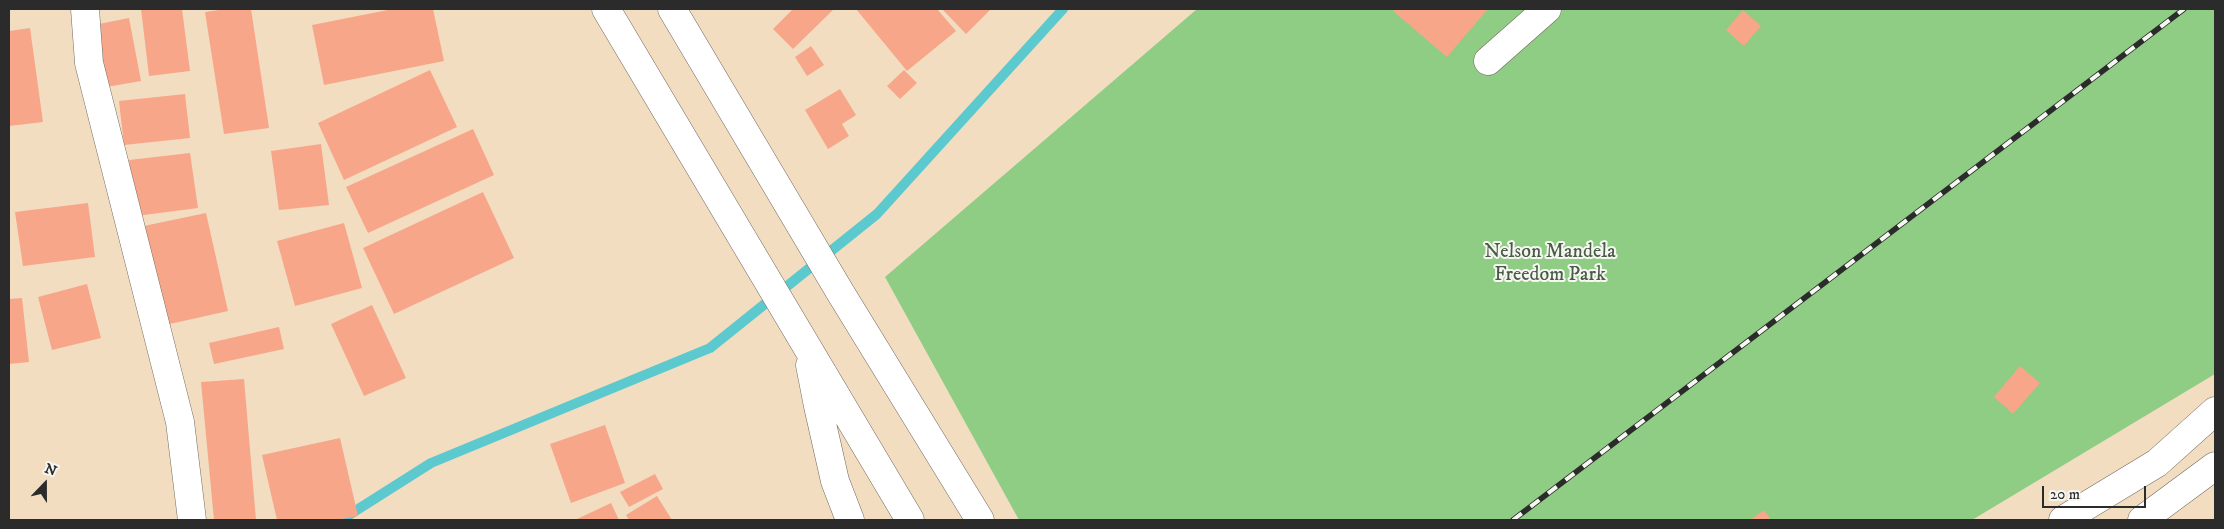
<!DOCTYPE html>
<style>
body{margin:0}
#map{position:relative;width:2224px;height:529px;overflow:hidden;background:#f3ddc1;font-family:"IM FELL DW Pica",serif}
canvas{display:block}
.frame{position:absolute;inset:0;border:10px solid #2b2b2b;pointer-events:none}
.north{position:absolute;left:20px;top:459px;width:50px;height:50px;-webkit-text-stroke:4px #f6f6f2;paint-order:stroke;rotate:22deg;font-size:14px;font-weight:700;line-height:20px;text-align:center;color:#2b2b2b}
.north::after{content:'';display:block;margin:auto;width:18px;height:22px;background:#2b2b2b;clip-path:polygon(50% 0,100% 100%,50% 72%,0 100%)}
.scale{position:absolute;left:2042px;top:486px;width:104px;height:22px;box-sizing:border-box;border:2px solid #2b2b2b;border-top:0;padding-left:6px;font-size:15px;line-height:18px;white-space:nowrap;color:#2b2b2b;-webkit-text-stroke:4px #f6f6f2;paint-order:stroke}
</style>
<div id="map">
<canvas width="2224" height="529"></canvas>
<div class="frame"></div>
<div class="north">N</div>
<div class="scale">20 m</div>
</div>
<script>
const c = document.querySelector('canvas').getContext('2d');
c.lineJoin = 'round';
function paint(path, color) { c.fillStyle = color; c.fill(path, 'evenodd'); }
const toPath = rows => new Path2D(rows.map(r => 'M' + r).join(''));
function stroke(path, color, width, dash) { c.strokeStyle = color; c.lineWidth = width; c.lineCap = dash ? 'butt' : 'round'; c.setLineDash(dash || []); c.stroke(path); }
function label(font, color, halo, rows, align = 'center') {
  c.font = font + ' "IM FELL DW Pica",serif'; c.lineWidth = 4; c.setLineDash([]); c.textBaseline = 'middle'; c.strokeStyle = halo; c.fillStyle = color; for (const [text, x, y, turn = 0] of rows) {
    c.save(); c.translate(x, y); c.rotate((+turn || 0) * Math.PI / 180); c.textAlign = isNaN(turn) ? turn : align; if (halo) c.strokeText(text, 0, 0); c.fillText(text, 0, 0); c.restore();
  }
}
const green = toPath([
 [1197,9,2215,9,2215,374,1972,520,1019,520,885,277]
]);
const stream = toPath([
 [341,520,431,463,710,348,877,214,1063,9]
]);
const building = toPath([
 [141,9,182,9,190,71,149,76],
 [226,9,251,9,269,128,224,134,205,12],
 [393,9,433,9,444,61,324,85,312,25],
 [793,9,834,9,793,49,773,29],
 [856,9,937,9,956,31,907,71],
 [944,9,991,9,966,34,943,10],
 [1396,9,1485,9,1487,10,1447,57,1393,11],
 [1743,10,1761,26,1744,46,1726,30],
 [129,18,141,81,106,87,94,25],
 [30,28,43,122,9,126,9,31],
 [811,46,824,65,807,76,795,57],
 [430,70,457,127,344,180,318,123],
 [904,70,917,83,900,99,887,86],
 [840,89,856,115,842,124,849,136,828,149,805,110],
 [185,94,190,138,124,145,119,101],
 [473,129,494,175,368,233,346,187],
 [321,144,329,205,279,210,271,151],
 [190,153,198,208,136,216,129,160],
 [483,192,514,258,394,314,363,248],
 [88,203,95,257,23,266,15,212],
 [206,213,228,311,161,326,139,227],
 [344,223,362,288,295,306,277,241],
 [87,284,101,338,52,350,38,297],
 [22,298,29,362,9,364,9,299],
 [372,305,406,378,364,396,331,324],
 [279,327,284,349,214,364,209,343],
 [2020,366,2040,383,2013,414,1994,397],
 [244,379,256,520,214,520,201,382],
 [605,425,625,483,571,503,550,444],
 [340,438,358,516,337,520,277,520,262,455],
 [655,474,663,489,629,507,620,492],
 [657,496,672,520,629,520,626,515],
 [611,503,619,520,575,520],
 [1764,510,1771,520,1750,520]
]);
const minor = toPath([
 [85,9,89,63,180,422,192,520],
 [1488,61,1547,9]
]);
const major = toPath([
 [606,9,910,520],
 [672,9,840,292,980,520],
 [810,365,818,406,835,481,850,520],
 [2063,520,2157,463,2215,411],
 [2142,520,2215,466]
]);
const rail = toPath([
 [1513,520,2184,9]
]);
const parkNames = [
 ["Nelson Mandela",1550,253],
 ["Freedom Park",1550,276]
];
paint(green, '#8ecd83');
stroke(stream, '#5cc9cf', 10);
paint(building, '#f7a689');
stroke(minor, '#716960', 29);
stroke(major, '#716960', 29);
stroke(minor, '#fff', 28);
stroke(major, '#fff', 28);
stroke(rail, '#2b2b2b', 5.5);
stroke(rail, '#f6f6f2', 4, [11]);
label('20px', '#495c45', '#f6f6f2', parkNames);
</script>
